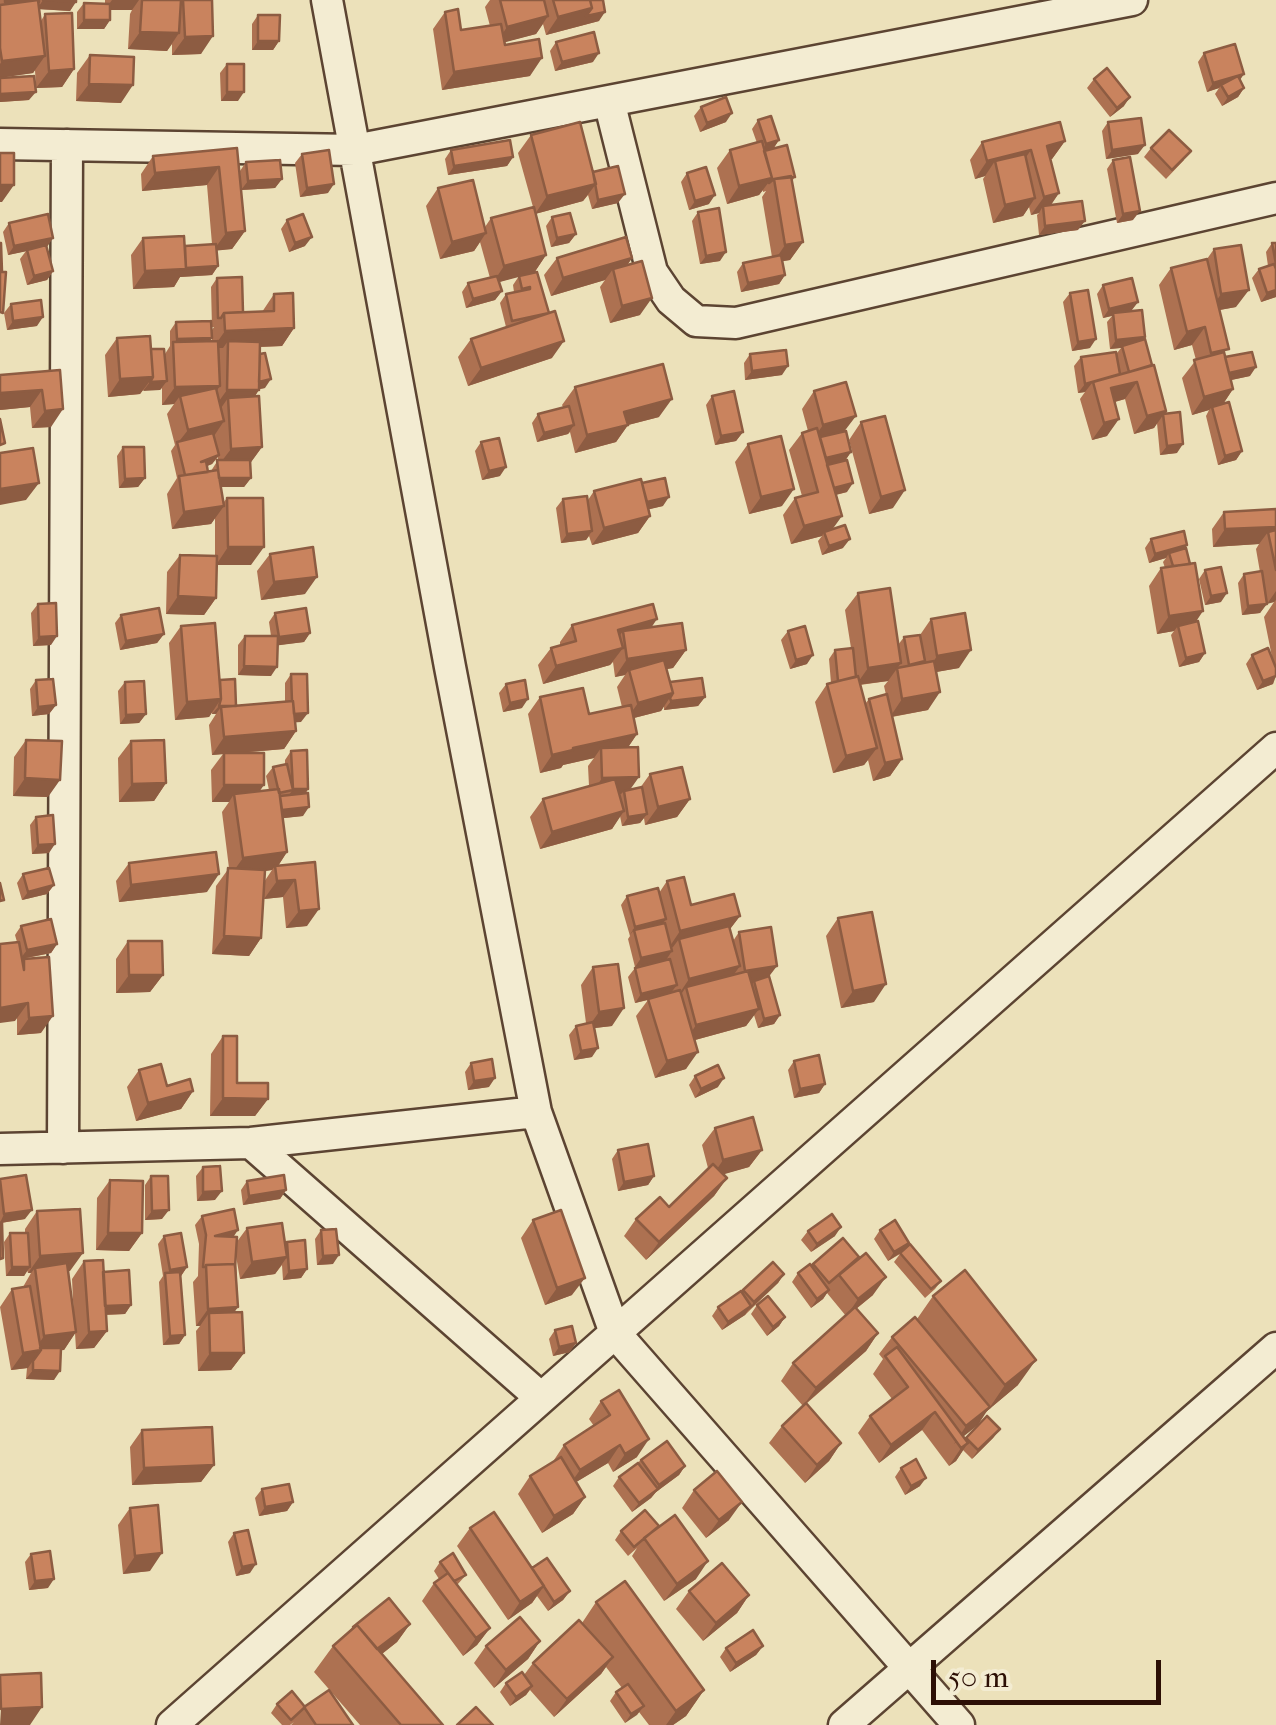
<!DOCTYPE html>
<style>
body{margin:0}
#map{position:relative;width:1276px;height:1725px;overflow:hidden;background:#ece1ba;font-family:"IM FELL French Canon",serif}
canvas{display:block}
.scale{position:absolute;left:931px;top:1660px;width:230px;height:45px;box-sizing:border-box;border:5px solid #2c0f05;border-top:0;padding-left:12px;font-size:30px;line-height:35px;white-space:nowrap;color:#2c0f05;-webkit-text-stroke:8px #f3ecd2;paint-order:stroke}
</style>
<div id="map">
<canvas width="1276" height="1725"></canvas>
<div class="scale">50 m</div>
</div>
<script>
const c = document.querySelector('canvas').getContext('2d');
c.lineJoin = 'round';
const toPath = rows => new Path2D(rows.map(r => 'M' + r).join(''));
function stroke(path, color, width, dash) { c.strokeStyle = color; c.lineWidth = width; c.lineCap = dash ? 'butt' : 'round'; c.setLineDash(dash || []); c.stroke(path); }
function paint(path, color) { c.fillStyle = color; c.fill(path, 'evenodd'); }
const minor = toPath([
 [327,0,450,667,536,1112,615,1333,959,1725],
 [609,101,652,272,671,300,696,321,736,323,1276,198],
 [0,144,355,150,1132,0],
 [251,1143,541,1398],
 [63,1148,67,145],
 [0,1149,251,1143,536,1112],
 [172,1725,1276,748],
 [844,1725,1276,1348]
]);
const wall = toPath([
 [0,0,76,0,70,11,39,9,41,21,45,14,74,69,62,87,36,88,35,70,33,73,2,77,29,100,0,102],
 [105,0,212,0,201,54,172,55,172,44,167,51,128,49,130,14,132,10,110,10,110,20,104,29,77,29,77,12,84,3,105,4],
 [490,0,603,0,599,21,546,35,543,24,536,34,504,42,505,45,530,76,442,90,433,29,445,12,461,30,490,26,485,7],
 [258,15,279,41,273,50,252,50,252,24],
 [556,42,593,62,555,71,550,51],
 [1204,53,1240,80,1244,88,1238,97,1222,106,1215,94,1219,88,1207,92,1198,62],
 [90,55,121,103,76,101,77,73],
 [227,64,238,101,221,101,220,73],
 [1094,79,1124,106,1110,117,1087,88],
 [701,107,726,122,700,132,694,116],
 [758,120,779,140,773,149,795,177,792,181,803,242,790,260,782,261,785,275,779,284,741,292,737,272,743,263,772,257,762,197,766,191,763,192,763,190,759,195,727,204,717,168,730,150,757,143,752,129],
 [1108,122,1138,154,1106,159,1102,131],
 [531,135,593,172,618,203,592,209,588,195,583,201,535,214,546,255,534,273,537,272,552,358,468,386,458,357,471,339,506,327,500,303,506,294,514,292,513,285,519,276,499,282,502,291,495,300,466,308,462,292,468,283,490,278,480,242,474,251,440,259,426,206,438,188,485,227,491,218,533,207,518,153],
 [1065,141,1052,159,1050,159,1059,193,1050,205,1078,230,1039,235,1037,215,1039,213,1031,215,1029,207,1023,216,993,223,983,179,985,176,975,179,970,160,982,142],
 [237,148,245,231,232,249,216,250,218,266,212,275,180,277,174,287,133,289,131,255,143,238,185,246,212,244,207,185,142,191,141,174,153,156],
 [1151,148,1184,160,1166,179,1144,157],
 [451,150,513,157,507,166,448,175,445,159],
 [302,154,328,193,300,197,295,163],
 [1113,160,1133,220,1117,223,1107,169],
 [246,162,282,179,275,188,241,190,240,171],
 [687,173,709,204,689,210,681,182],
 [698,212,720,261,700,264,692,221],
 [552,217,576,234,569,243,551,247,546,226],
 [287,220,305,246,289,252,281,229],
 [9,223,46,247,53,271,47,280,27,285,20,259,26,251,8,255,3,232],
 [1272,243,1276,243,1276,297,1261,302,1252,278,1259,269,1268,266,1266,252],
 [1214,249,1236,307,1219,310,1225,357,1250,376,1231,380,1233,389,1223,404,1242,451,1236,460,1218,465,1206,416,1209,410,1192,415,1182,378,1196,360,1192,345,1174,350,1159,285,1171,268,1207,259],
 [557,258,632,258,627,265,640,315,610,323,600,287,605,280,551,296,544,275],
 [217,278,243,312,262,312,274,294,294,328,282,346,260,347,265,388,259,389,255,396,262,447,250,463,251,478,244,487,221,487,223,503,227,498,251,565,217,565,216,598,204,615,166,614,167,572,180,555,215,556,215,518,211,524,172,529,167,494,177,478,171,451,175,445,167,414,174,404,162,405,162,388,160,390,143,390,140,394,108,397,105,355,117,338,165,354,170,346,170,331,176,322,212,338,209,341,212,341,212,330,214,327,212,327,211,287],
 [218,457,218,460,211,471,208,472,207,466,212,464],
 [1103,285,1138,302,1131,311,1145,337,1143,340,1166,411,1164,413,1177,453,1160,455,1157,423,1154,428,1134,434,1125,399,1115,402,1107,436,1092,440,1080,399,1085,392,1078,393,1074,366,1081,357,1117,353,1121,348,1110,349,1107,322,1112,316,1103,318,1097,294],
 [1070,293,1090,348,1072,351,1063,302],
 [11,304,37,326,7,330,4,313],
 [750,354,782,375,745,380,744,363],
 [60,370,51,427,32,428,30,407,0,410],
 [575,387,659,417,628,425,616,442,575,453,570,432,568,434,537,442,532,423,538,414,563,407,562,405],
 [814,391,845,431,851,452,845,460,847,492,836,495,832,529,843,548,822,555,818,541,822,536,791,544,783,515,795,498,802,496,789,450,802,433,808,431,802,409],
 [712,396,743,432,736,441,715,445,706,405],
 [861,422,893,508,869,514,849,440],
 [481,442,500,476,482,480,475,451],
 [748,444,782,506,749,514,735,462],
 [123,447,145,478,138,487,119,488,117,456],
 [642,483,663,506,649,509,650,516,638,533,592,545,589,536,586,540,561,543,556,508,563,499,588,500,594,491],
 [1276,509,1276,665,1273,684,1257,690,1246,664,1252,655,1272,657,1264,617,1274,602,1267,603,1260,613,1242,615,1238,583,1244,574,1260,572,1256,549,1259,544,1213,547,1212,529,1224,512],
 [1151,539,1185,549,1196,621,1205,653,1199,662,1179,667,1171,635,1174,631,1157,634,1149,586,1161,568,1165,568,1163,562,1166,558,1149,563,1145,548],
 [270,554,305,594,261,600,257,571],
 [1205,570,1221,602,1205,605,1199,579],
 [858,593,898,645,904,637,920,635,931,619,959,668,936,672,928,710,892,717,902,759,890,776,873,781,868,760,864,765,833,773,815,702,827,684,831,683,829,659,835,650,851,648,845,610],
 [888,681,884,686,886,695,869,699,865,704,860,685],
 [38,604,51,645,33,646,31,613],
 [275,613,310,633,304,642,278,645,271,676,238,675,238,645,245,636,271,636,269,622],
 [121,615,164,634,157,643,120,650,115,623],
 [572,625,652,627,686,650,673,668,667,669,670,682,705,697,698,706,664,710,664,706,661,711,634,718,637,734,628,747,630,790,640,788,650,774,690,799,677,817,645,825,644,818,640,823,622,826,620,816,612,829,540,849,530,817,543,799,589,786,588,766,594,758,563,765,561,768,540,773,528,714,540,697,589,714,622,707,617,687,625,675,615,677,613,662,610,665,543,684,538,665,551,648,560,645,560,642],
 [181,626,220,680,235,706,285,702,285,683,291,674,301,722,295,722,296,731,284,749,239,753,260,791,269,790,266,776,273,767,285,764,285,760,291,751,308,789,306,793,303,816,283,818,287,852,278,866,315,862,307,926,286,928,283,897,264,899,264,892,261,938,249,956,212,954,216,886,229,868,222,812,229,802,212,802,211,770,223,754,212,755,209,725,216,714,212,714,212,712,209,717,175,720,169,643],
 [272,870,264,882,265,871],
 [788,631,807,664,790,669,781,640],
 [36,680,56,705,49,714,32,716,30,689],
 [125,682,146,714,139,723,120,724,118,691],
 [506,684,522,708,503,712,499,693],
 [26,740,48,797,13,796,14,757],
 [131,741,166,783,154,801,119,802,118,758],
 [36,817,49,853,32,854,30,825],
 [129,863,207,892,119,902,116,881],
 [23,874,54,885,47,894,22,900,17,883],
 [667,881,691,905,740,916,730,929,733,941,739,932,769,977,780,1015,774,1024,758,1028,754,1015,746,1026,695,1040,686,1069,655,1078,636,1016,648,1000,635,1003,628,977,635,968,667,960,635,967,628,939,630,936,621,905,627,896,659,893],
 [838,918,874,1002,841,1008,826,936],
 [21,926,57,944,51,953,22,959,22,962,24,959,41,1033,17,1035,17,942,15,935],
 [128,941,163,975,150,992,116,993,116,959],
 [593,967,612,1026,594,1028,592,1057,574,1060,569,1035,576,1026,586,1023,581,985],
 [223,1036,237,1083,268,1099,255,1116,210,1116,211,1054],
 [794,1061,825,1084,819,1093,794,1098,788,1070],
 [471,1063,489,1087,468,1090,465,1072],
 [139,1070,167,1086,193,1091,181,1109,136,1121,127,1087],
 [695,1076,718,1087,695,1098,689,1085],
 [715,1128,762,1150,749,1167,723,1174,727,1178,714,1196,646,1260,624,1236,636,1219,669,1207,708,1168,702,1145],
 [618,1150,654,1176,648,1185,618,1191,612,1159],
 [203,1167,215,1200,197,1201,196,1176],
 [151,1176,162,1219,145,1220,145,1185],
 [0,1179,25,1219,1,1223,0,1263],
 [110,1180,142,1233,129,1251,96,1250,97,1198],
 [247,1181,286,1190,280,1199,243,1205,241,1190],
 [37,1211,70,1271,68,1271,74,1320,72,1279,84,1261,103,1272,131,1305,125,1314,106,1315,107,1331,94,1348,76,1349,75,1333,64,1350,60,1350,54,1380,26,1379,27,1368,11,1370,0,1307,12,1289,23,1287,31,1273,28,1273,27,1270,24,1276,6,1276,4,1242,10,1233,25,1233,25,1229],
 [202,1216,234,1237,236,1243,247,1228,285,1244,287,1242,307,1269,301,1278,283,1280,282,1265,275,1274,240,1279,236,1256,238,1307,234,1312,244,1353,231,1370,198,1371,196,1331,200,1326,196,1326,193,1282,198,1276,199,1244,195,1225],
 [533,1220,572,1295,545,1305,521,1238],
 [321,1230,333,1264,317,1265,315,1239],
 [880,1230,909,1243,904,1250,941,1281,935,1289,925,1298,894,1262,900,1254,888,1261,874,1239],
 [808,1231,835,1236,811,1252,801,1240],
 [164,1236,187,1267,181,1276,185,1335,179,1344,163,1345,159,1282,163,1276,158,1244],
 [843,1238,873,1295,856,1309,878,1333,866,1351,806,1404,841,1443,829,1461,805,1483,769,1443,782,1426,803,1406,781,1381,793,1363,846,1316,827,1293,823,1299,811,1308,792,1282,798,1273,812,1266],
 [773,1262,784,1274,778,1283,745,1315,722,1330,712,1316,718,1307,742,1292],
 [933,1296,1018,1385,987,1411,963,1436,965,1439,1000,1429,993,1438,972,1459,963,1450,956,1461,949,1466,922,1430,879,1463,858,1433,870,1416,892,1399,873,1374,883,1359,879,1354,892,1337,917,1319],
 [757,1305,785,1317,779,1326,767,1336,751,1314],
 [555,1330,570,1352,553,1356,549,1339],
 [601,1401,637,1457,613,1472,608,1463,576,1482,585,1497,573,1514,542,1533,518,1494,530,1476,552,1463,564,1445,594,1426,589,1419],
 [142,1430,214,1465,201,1482,132,1485,130,1447],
 [641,1460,685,1466,679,1475,656,1492,651,1498,632,1512,613,1486,619,1477],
 [901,1468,920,1486,905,1495,895,1477],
 [262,1489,293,1502,287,1511,259,1516,255,1498],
 [694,1490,729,1520,706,1538,682,1508],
 [130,1508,150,1571,123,1574,118,1525],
 [645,1510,696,1579,664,1601,632,1556,637,1548,628,1556,615,1540,621,1531],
 [470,1528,532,1568,570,1591,563,1600,548,1611,537,1596,532,1603,508,1620,457,1546],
 [234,1533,250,1573,236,1576,228,1542],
 [31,1554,48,1588,29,1590,25,1562],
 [440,1562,466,1575,457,1585,490,1628,477,1645,463,1656,422,1601,434,1583,439,1579,434,1571],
 [689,1591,749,1595,737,1613,703,1641,676,1609],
 [596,1602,704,1690,686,1716,673,1725,649,1725,639,1712,625,1723,610,1701,616,1692,622,1688,606,1667,601,1674,554,1717,530,1690,526,1695,510,1706,500,1692,506,1683,524,1675,533,1663,582,1623],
 [410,1624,397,1642,382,1654,443,1725,360,1725,314,1672,333,1646,353,1627],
 [540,1641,528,1659,494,1688,474,1663,486,1646],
 [763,1646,756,1655,730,1672,720,1657,726,1648],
 [277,1704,305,1707,353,1725,291,1725,294,1722,290,1725,282,1725,271,1713]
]);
const shadedWall = toPath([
 [43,0,76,2,70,11,37,9],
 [112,0,139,0,132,10,105,10],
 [592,8,605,12,599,21,546,35,558,17],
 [548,16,536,34,495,45,507,27],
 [84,20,110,20,104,29,77,29],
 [140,32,179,33,167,51,128,49],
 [213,36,201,54,172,55,185,37],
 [258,41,279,41,273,50,252,50],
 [599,53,593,62,555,71,562,62],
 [45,56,33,73,0,78,0,64,2,61],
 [542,58,530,76,442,90,454,72],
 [74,69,62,87,36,88,49,71],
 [1244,74,1238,83,1221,85,1219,88,1207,92,1213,83],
 [89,84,133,85,121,103,76,101],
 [1244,88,1238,97,1222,106,1228,97],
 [36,92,29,100,0,102,0,94],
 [227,92,244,92,238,101,221,101],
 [1130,97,1124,106,1110,117,1117,108],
 [732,113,726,122,700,132,707,123],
 [779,140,773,149,760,153,766,144],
 [1065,141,1052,159,1034,163,1047,146],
 [1145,145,1138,154,1106,159,1112,150],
 [1031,150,1019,167,995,161,985,176,975,179,987,161],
 [513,157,507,166,448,175,454,166],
 [219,167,207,185,142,191,155,173],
 [772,178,759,195,727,204,739,186],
 [282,179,275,188,241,190,248,181],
 [334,184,328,193,300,197,307,188],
 [596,184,583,201,535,214,547,196],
 [0,185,14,185,2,202,0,202],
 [1059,193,1047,211,1043,206,1039,213,1031,215,1044,197],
 [625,194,618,203,592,209,598,200],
 [715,195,709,204,689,210,695,201],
 [1035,198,1023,216,993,223,1005,205],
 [1140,211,1133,220,1117,223,1123,214],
 [1085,221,1078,230,1039,235,1045,226],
 [245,231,232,249,213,251,226,233],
 [486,233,474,251,440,259,452,242],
 [576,234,569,243,551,247,557,238],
 [312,237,305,246,289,252,295,243],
 [53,238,47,247,8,255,14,246],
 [803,242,790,260,773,263,785,245],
 [726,252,720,261,700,264,706,256],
 [546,255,534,273,492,284,504,266],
 [632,258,620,276,613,269,605,280,551,296,563,278],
 [218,266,212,275,180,277,174,287,133,289,145,271],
 [53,271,47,280,27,285,34,276],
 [785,275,779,284,741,292,748,283],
 [1249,290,1236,307,1209,312,1221,294],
 [1276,290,1276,297,1261,302,1267,293],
 [502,291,495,300,466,308,473,299],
 [652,298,640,315,610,323,622,306],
 [1138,302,1131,311,1103,318,1109,309],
 [43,317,37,326,7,330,13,321],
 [1205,327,1192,345,1174,350,1187,332],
 [294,328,282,346,228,348,228,341,223,348,213,348,225,331],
 [1145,337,1139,346,1110,349,1116,340],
 [212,338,206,347,173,344,177,339],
 [1096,339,1090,348,1072,351,1078,342],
 [564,341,552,358,468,386,481,368],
 [788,366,782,375,745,380,752,371],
 [1256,367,1250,376,1222,382,1229,373],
 [153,377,140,394,108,397,120,379],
 [271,379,265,388,255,390,259,390,247,408,228,398,221,408,214,408,227,390],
 [167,381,160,390,143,391,150,382],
 [1137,382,1125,399,1099,406,1111,388],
 [1092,383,1085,392,1078,393,1085,384],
 [220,386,208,403,180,396,174,404,162,405,175,387],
 [1233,389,1221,407,1212,407,1209,410,1192,415,1204,397],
 [42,390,30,407,0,410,0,393],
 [672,399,659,417,628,425,616,442,575,453,587,435,624,412],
 [63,409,51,427,32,428,45,411],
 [1166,411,1154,428,1134,434,1147,416],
 [856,416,843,433,811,442,823,425],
 [1119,419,1107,436,1092,440,1104,423],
 [224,421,212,439,177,444,188,430],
 [574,425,568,434,537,442,544,433],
 [743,432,736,441,715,445,721,436],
 [1183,444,1177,453,1160,455,1167,446],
 [262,447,249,465,218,466,231,449],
 [1242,451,1236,460,1218,465,1225,456],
 [851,452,845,461,816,467,823,458],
 [219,455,212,464,195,471,201,462],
 [506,467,500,476,482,480,489,471],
 [145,478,138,487,119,488,125,479],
 [217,478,251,478,244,487,211,487],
 [39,483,26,500,0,505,0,489],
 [853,483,847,492,826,497,832,488],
 [794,489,782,506,749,514,761,497],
 [905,490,893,508,869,514,881,497],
 [669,497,663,506,638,512,644,503],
 [224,506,211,524,172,529,184,512],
 [650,516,638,533,592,545,604,528],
 [842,516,829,534,824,532,822,536,791,544,804,526],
 [1276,527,1276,544,1268,532,1259,544,1213,547,1225,529],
 [592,531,586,540,561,543,567,534],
 [850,539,843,548,822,555,829,546],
 [1187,545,1181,554,1169,553,1166,558,1149,563,1155,554],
 [228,547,264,547,251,565,216,565],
 [317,577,305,594,261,600,274,582],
 [1276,591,1276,600,1274,602,1267,604],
 [1227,593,1221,602,1205,605,1211,596],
 [178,596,216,598,204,615,166,614],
 [1267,604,1260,613,1242,615,1248,606],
 [1203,611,1191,629,1178,626,1174,631,1157,634,1169,616],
 [657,619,645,637,623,631,613,645,618,630],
 [310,633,304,642,273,646,279,637],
 [164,634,157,643,120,650,126,641],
 [57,636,51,645,33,646,39,637],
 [623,648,610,665,543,684,556,666],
 [686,650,673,668,631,675,629,670,625,675,615,677,627,659],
 [971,650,959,668,925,674,937,656],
 [1205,653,1199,662,1179,667,1186,658],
 [813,655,807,664,790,669,796,660],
 [901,663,888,681,856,685,868,668],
 [244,666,277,667,271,676,238,675],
 [1276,676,1273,684,1257,690,1263,681],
 [940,692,928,710,890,717,902,699],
 [673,693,661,711,626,720,638,703],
 [705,697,698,706,664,710,671,701],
 [221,699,209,717,175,720,187,702],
 [528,699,522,708,503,712,510,703],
 [56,705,49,714,32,716,38,707],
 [219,706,236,706,221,707,216,714,212,714],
 [308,713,301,722,286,723,292,714],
 [146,714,139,723,120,724,126,715],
 [296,731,284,749,212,755,224,737],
 [637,734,625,752,601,748,594,758,563,765,561,768,540,773,552,755,573,748],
 [877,748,864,765,833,773,846,756],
 [902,759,890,776,873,781,885,763],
 [639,777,627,794,624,791,621,794,590,796,602,778],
 [25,778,60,780,48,797,13,796],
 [166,783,154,801,119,802,132,784],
 [224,785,264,785,252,802,234,794,229,802,212,802],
 [293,789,308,789,302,798,287,798],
 [690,799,677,817,645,825,658,807],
 [309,807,303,816,276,819,282,810],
 [624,811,612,829,540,849,552,832],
 [647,814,640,823,622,826,628,817],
 [55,844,49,853,32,854,38,845],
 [287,852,276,869,275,866,272,870,230,876,243,858],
 [219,874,207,892,119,902,131,885],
 [295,880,283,897,264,899,277,881],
 [54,885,47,894,22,900,28,892],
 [319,909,307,926,286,928,299,911],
 [740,916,727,933,679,939,673,947,668,949,680,931],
 [666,919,660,928,634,930,629,936,635,927],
 [224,936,261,938,249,956,212,954],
 [57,944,51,953,20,959,27,950],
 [672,951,666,960,635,967,641,958],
 [740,966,727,984,686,987,680,996,677,997,689,979],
 [777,966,764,983,754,981,751,986,745,971],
 [129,975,163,975,150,992,116,993],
 [886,984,874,1002,841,1008,853,991],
 [677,985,670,994,635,1003,641,994],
 [28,1003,15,1021,0,1023,0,1008],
 [624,1008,612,1026,587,1029,599,1012],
 [759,1009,746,1026,684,1043,696,1025],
 [780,1015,774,1024,758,1028,764,1019],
 [53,1016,41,1033,17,1035,29,1018],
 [598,1048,592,1057,574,1060,581,1051],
 [698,1052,686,1069,655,1078,667,1061],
 [495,1078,489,1087,468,1090,474,1081],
 [724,1078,718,1087,695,1098,701,1089],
 [825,1084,819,1093,794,1098,800,1089],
 [193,1091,181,1109,136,1121,148,1103],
 [223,1098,268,1099,255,1116,210,1116],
 [762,1150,749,1167,711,1178,723,1160],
 [654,1176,648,1185,618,1191,624,1182],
 [727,1178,714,1196,646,1260,659,1242],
 [286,1190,280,1199,243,1205,249,1196],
 [222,1191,215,1200,197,1201,203,1192],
 [32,1210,25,1219,0,1223,4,1214],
 [169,1210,162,1219,145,1220,152,1211],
 [841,1227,835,1236,811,1252,817,1244],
 [238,1230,232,1239,215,1236],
 [108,1233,142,1233,129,1251,96,1250],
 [909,1243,902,1252,888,1261,894,1252],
 [83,1253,70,1271,35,1273,35,1268,31,1273,28,1273,40,1256],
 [339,1255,333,1264,317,1265,323,1256],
 [287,1257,275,1274,240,1279,252,1262],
 [12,1267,30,1267,24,1276,6,1276],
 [187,1267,181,1276,164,1279,170,1270],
 [307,1269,301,1278,283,1280,289,1271],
 [784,1274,778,1283,748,1311,754,1302],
 [886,1277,873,1295,846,1317,858,1299],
 [585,1278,572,1295,545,1305,557,1288],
 [829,1290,823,1299,811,1308,817,1299],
 [131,1305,125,1314,96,1315,103,1306],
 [751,1306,745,1315,722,1330,728,1322],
 [238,1307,225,1325,209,1313,200,1326,196,1326,208,1309],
 [785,1317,779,1326,767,1336,773,1327],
 [107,1331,94,1348,76,1349,89,1332],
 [76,1332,64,1350,38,1353,28,1368,11,1370,23,1353,34,1351,44,1336],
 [878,1333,866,1351,803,1406,816,1388],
 [185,1335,179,1344,163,1345,170,1336],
 [576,1343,570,1352,553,1356,559,1347],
 [210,1353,244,1353,231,1370,198,1371],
 [1036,1360,1018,1385,987,1411,978,1425,954,1444,966,1426,990,1407,1005,1385],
 [33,1370,60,1371,54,1380,26,1379],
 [935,1412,922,1430,879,1463,891,1445],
 [1000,1429,993,1438,972,1459,978,1450],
 [649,1439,637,1457,613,1472,625,1454],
 [841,1443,829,1461,805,1483,817,1465],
 [968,1443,956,1461,949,1466,961,1448],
 [620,1445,608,1463,568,1487,580,1470],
 [214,1465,201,1482,132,1485,144,1468],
 [685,1466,679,1475,656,1492,651,1498,632,1512,639,1503,654,1492,659,1485],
 [926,1478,920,1486,905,1495,911,1486],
 [585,1497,573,1514,542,1533,554,1516],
 [293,1502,287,1511,259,1516,265,1507],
 [742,1502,729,1520,706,1538,719,1520],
 [162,1553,150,1571,123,1574,135,1556],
 [708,1561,696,1579,664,1601,677,1584],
 [256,1564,250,1573,236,1576,242,1567],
 [54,1579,48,1588,29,1590,35,1581],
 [544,1586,532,1603,508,1620,520,1602],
 [570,1591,563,1600,548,1611,554,1602],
 [749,1595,737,1613,703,1641,716,1623],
 [410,1624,397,1642,360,1671,373,1653],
 [490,1628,477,1645,463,1656,476,1638],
 [540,1641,528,1659,494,1688,506,1670],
 [763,1646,756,1655,730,1672,736,1663],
 [613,1657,601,1674,554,1717,567,1699],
 [532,1686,526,1695,510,1706,516,1697],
 [704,1690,686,1716,673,1725,666,1725,676,1711],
 [644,1706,637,1715,625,1723,631,1714],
 [42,1707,30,1725,0,1725,1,1709]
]);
const building = toPath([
 [5,0,39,0,39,2,38,0,5,2,5,0],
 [38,0,45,56,2,61,0,48,0,5,38,0],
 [43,0,76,0,76,2,43,0],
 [142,0,181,0,179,33,140,32,142,0],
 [183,0,212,0,213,36,185,37,183,0],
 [500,0,544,0,548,16,507,27,500,0],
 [553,0,590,0,592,8,558,17,553,0],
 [590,0,603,0,605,12,586,16,592,8,590,0],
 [84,3,110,4,110,20,84,20,84,3],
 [458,9,461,30,501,24,505,45,539,39,542,58,454,72,445,12,458,9],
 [72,13,74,69,49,71,45,14,72,13],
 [258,15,280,15,279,41,258,41,258,15],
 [594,32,599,53,562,62,556,42,594,32],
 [1235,44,1244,74,1213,83,1204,53,1235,44],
 [90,55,134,57,133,85,89,84,90,55],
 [227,64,244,64,244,92,227,92,227,64],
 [1107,68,1130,97,1117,108,1094,79,1107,68],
 [34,76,36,92,0,94,0,78,34,76],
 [1238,76,1244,88,1228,97,1221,85,1238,76],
 [726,97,732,113,707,123,701,107,726,97],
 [771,116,779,140,766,144,758,120,771,116],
 [1141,118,1145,145,1112,150,1108,122,1141,118],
 [580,122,596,184,547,196,531,135,580,122],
 [1060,122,1065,141,1047,146,1059,193,1044,197,1031,150,987,161,982,142,1060,122],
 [1169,130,1191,151,1172,170,1151,148,1169,130],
 [510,140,513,157,454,166,451,150,510,140],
 [762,141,772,178,739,186,730,150,762,141],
 [787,145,795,177,774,179,769,183,772,178,764,151,787,145],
 [237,148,245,231,226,233,219,167,155,173,153,156,237,148],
 [329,150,334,184,307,188,302,154,329,150],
 [0,153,14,153,14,185,0,185,0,153],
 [1025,154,1035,198,1005,205,995,161,1025,154],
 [1130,157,1140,211,1123,214,1113,160,1130,157],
 [280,160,282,179,248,181,246,162,280,160],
 [618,166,625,194,598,200,593,172,618,166],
 [706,167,715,195,695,201,687,173,706,167],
 [791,176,803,242,785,245,774,179,791,176],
 [473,180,486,233,452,242,438,188,473,180],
 [1082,201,1085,221,1045,226,1043,206,1082,201],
 [534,207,546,255,504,266,491,218,534,207],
 [719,208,726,252,706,256,698,212,719,208],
 [570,213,576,234,557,238,552,217,570,213],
 [48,214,53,238,14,246,9,223,48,214],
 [303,214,312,237,295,243,287,220,303,214],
 [184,236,186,269,145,271,143,238,184,236],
 [626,237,632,258,563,278,557,258,626,237],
 [0,243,1,243,2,271,0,271,0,243],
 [1272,243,1276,243,1276,264,1272,243],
 [216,244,218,266,186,268,185,246,216,244],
 [46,245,53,271,34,276,27,250,46,245],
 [1241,245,1249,290,1221,294,1214,249,1241,245],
 [781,255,785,275,748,283,743,263,781,255],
 [1207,259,1229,349,1211,353,1205,327,1187,332,1171,268,1207,259],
 [642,261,652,298,622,306,613,269,642,261],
 [1274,264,1276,269,1276,290,1267,293,1259,269,1274,264],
 [0,272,6,272,3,313,0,312,0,272],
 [537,272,549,313,512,321,506,294,530,289,530,287,522,289,519,276,537,272],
 [497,276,502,291,473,299,468,283,497,276],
 [242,277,243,312,224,313,221,318,218,318,217,278,242,277],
 [1132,278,1138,302,1109,309,1103,285,1132,278],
 [1088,290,1096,339,1078,342,1070,293,1088,290],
 [293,293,294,328,225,331,224,313,274,311,274,294,293,293],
 [41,300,43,317,13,321,11,304,41,300],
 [1142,310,1145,337,1116,340,1113,313,1142,310],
 [555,311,564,341,481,368,471,339,555,311],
 [211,321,212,338,177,339,176,322,211,321],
 [150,336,153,377,120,379,117,338,150,336],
 [1145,339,1152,365,1129,372,1122,346,1145,339],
 [218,341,220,386,175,387,173,342,218,341],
 [228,341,260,342,259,390,227,390,228,341],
 [151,349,164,349,167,381,150,382,153,377,151,349],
 [786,350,788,366,752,371,750,354,786,350],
 [1116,352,1120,374,1085,384,1081,357,1116,352],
 [1224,352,1233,389,1204,397,1194,360,1224,352],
 [1252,352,1256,367,1229,373,1225,357,1252,352],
 [265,353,271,379,259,382,260,354,265,353],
 [663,364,672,399,624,412,628,425,587,435,575,387,663,364],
 [1154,365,1166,411,1147,416,1137,382,1111,388,1119,419,1104,423,1093,382,1154,365],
 [60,370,63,409,45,411,42,390,0,393,0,375,60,370],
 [846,382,856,416,823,425,814,391,846,382],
 [216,388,224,421,188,430,180,396,216,388],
 [734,391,743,432,721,436,712,396,734,391],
 [259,396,262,447,231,449,228,398,259,396],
 [1229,402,1242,451,1225,456,1212,407,1229,402],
 [569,406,574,425,544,433,538,414,569,406],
 [1180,412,1183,444,1167,446,1163,414,1180,412],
 [885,416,905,490,881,497,861,422,885,416],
 [0,419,5,443,0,445,0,419],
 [817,428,842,516,804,526,795,498,818,492,802,433,817,428],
 [846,431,851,452,826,458,820,437,846,431],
 [213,433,219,455,201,462,206,461,208,472,185,475,177,442,213,433],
 [781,436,794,489,761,497,748,444,781,436],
 [499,438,506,467,489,471,481,442,499,438],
 [123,447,144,447,145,478,125,479,123,447],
 [33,448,39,483,0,489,0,453,33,448],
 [217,460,250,460,251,478,219,478,217,460],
 [847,460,853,483,834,488,827,465,847,460],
 [218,470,224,506,184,512,179,476,218,470],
 [665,478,669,497,647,502,642,483,665,478],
 [641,479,650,516,604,528,594,491,641,479],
 [587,496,592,531,567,534,563,499,587,496],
 [227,498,263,498,264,547,228,547,227,498],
 [1276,509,1276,527,1225,529,1224,512,1276,509],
 [845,525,850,539,829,546,824,532,845,525],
 [1276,530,1276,570,1268,532,1276,530],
 [1184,531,1187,545,1155,554,1151,539,1184,531],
 [313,547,317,577,274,582,270,554,313,547],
 [1186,548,1190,564,1173,566,1169,553,1186,548],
 [180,555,217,556,216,598,178,596,180,555],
 [1195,563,1203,611,1169,616,1161,568,1195,563],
 [1221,567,1227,593,1211,596,1205,570,1221,567],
 [1262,571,1267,604,1248,606,1244,574,1262,571],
 [890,588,901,663,868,668,858,593,890,588],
 [56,603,57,636,39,637,38,604,56,603],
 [653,604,657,619,618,630,623,648,556,666,551,648,576,641,572,625,653,604],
 [159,608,164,634,126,641,121,615,159,608],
 [306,608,310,633,279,637,275,613,306,608],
 [965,613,971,650,937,656,931,619,965,613],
 [1198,621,1205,653,1186,658,1178,626,1198,621],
 [215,623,221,699,187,702,181,626,215,623],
 [682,623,686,650,627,659,623,631,682,623],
 [805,626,813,655,796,660,788,631,805,626],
 [920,635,925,661,909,665,904,637,920,635],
 [245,636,278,636,277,667,244,666,245,636],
 [853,648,856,677,838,681,835,650,853,648],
 [1268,648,1276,668,1276,676,1263,681,1252,655,1268,648],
 [664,660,673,693,638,703,629,670,664,660],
 [934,661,940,692,902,699,897,668,934,661],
 [291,674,307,674,308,713,294,714,293,701,292,701,291,674],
 [858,676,877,748,846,756,827,684,858,676],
 [702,678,705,697,671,701,670,698,673,693,670,682,702,678],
 [53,679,56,705,38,707,36,680,53,679],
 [235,679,236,706,219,706,221,699,220,680,235,679],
 [525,680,528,699,510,703,506,684,525,680],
 [144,681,146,714,126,715,125,682,144,681],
 [583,688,589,714,631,705,637,734,573,748,573,750,552,755,540,697,583,688],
 [887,694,902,759,885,763,869,699,887,694],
 [293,701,296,731,224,737,221,707,293,701],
 [26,740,62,741,60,780,25,778,26,740],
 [164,740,166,783,132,784,131,741,164,740],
 [638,747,639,777,602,778,601,748,638,747],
 [307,750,308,789,293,789,291,751,307,750],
 [224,753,264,753,264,785,224,785,224,753],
 [287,764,293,790,279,793,273,767,287,764],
 [682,767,690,799,658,807,650,774,682,767],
 [615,779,624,811,552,832,543,799,615,779],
 [642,787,647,814,628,817,624,791,642,787],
 [279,789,287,852,243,858,234,794,279,789],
 [308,793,309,807,282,810,280,796,308,793],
 [53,815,55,844,38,845,36,817,53,815],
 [216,852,219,874,131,885,129,863,216,852],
 [315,862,319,909,299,911,295,880,277,881,275,866,315,862],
 [49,868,54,885,28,892,23,874,49,868],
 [228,868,265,870,261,938,224,936,228,868],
 [684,877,691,905,734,894,740,916,680,931,667,881,684,877],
 [0,883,4,900,0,901,0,883],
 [658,888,666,919,635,927,627,896,658,888],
 [872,912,886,984,853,991,838,918,872,912],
 [51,919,57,944,27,950,21,926,51,919],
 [665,923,672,951,641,958,634,930,665,923],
 [729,926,740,966,689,979,679,939,729,926],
 [771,927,777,966,745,971,739,932,771,927],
 [128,941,162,941,163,975,129,975,128,941],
 [19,942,24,970,24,959,49,957,53,1016,29,1018,28,1003,0,1008,0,944,19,942],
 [670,959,677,985,641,994,635,968,670,959],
 [618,964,624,1008,599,1012,593,967,618,964],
 [748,971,759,1009,696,1025,686,987,748,971],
 [769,976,780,1015,764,1019,754,981,769,976],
 [680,990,698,1052,667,1061,648,999,680,990],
 [593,1022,598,1048,581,1051,576,1026,593,1022],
 [223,1036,237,1036,237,1083,268,1083,268,1099,223,1098,223,1036],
 [819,1055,825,1084,800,1089,794,1061,819,1055],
 [492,1059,495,1078,474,1081,471,1063,492,1059],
 [161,1064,167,1086,190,1079,193,1091,148,1103,139,1070,161,1064],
 [718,1065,724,1078,701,1089,695,1076,718,1065],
 [753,1117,762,1150,723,1160,715,1128,753,1117],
 [648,1144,654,1176,624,1182,618,1150,648,1144],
 [713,1164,727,1178,659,1242,636,1219,660,1197,669,1207,713,1164],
 [220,1166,222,1191,203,1192,203,1167,220,1166],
 [26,1175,32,1210,4,1214,0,1179,26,1175],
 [284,1175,286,1190,249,1196,247,1181,284,1175],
 [151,1176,168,1176,169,1210,152,1211,151,1176],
 [110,1180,143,1181,142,1233,108,1233,110,1180],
 [80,1209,83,1253,40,1256,37,1211,80,1209],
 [234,1209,238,1230,215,1236,237,1237,235,1267,235,1264,206,1265,206,1267,203,1267,206,1235,202,1216,234,1209],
 [561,1210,585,1278,557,1288,533,1220,561,1210],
 [832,1214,841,1227,817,1244,808,1231,832,1214],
 [895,1220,909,1243,894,1252,880,1230,895,1220],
 [2,1222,3,1258,0,1259,0,1223,2,1222],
 [282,1223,287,1257,252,1262,247,1228,282,1223],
 [336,1229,339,1255,323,1256,321,1230,336,1229],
 [10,1233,28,1233,30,1267,12,1267,10,1233],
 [181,1233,187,1267,170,1270,164,1236,181,1233],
 [843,1238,859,1257,829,1283,813,1264,843,1238],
 [305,1240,307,1269,289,1271,287,1242,305,1240],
 [910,1244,941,1281,931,1289,900,1253,910,1244],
 [866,1253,886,1277,858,1299,839,1275,866,1253],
 [103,1260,107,1331,89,1332,84,1261,103,1260],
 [773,1262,784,1274,754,1302,743,1290,773,1262],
 [67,1263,76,1332,44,1336,35,1268,67,1263],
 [235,1264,238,1307,208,1309,206,1265,235,1264],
 [810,1264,829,1290,817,1299,798,1273,810,1264],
 [129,1270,131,1305,105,1306,103,1272,129,1270],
 [965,1270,1036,1360,1005,1385,933,1296,965,1270],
 [180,1272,185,1335,170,1336,165,1273,180,1272],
 [30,1286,41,1350,23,1353,12,1289,30,1286],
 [741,1291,751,1306,728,1322,718,1307,741,1291],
 [768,1296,785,1317,773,1327,757,1305,768,1296],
 [855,1307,878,1333,816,1388,793,1363,855,1307],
 [242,1312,244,1353,210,1353,209,1313,242,1312],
 [915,1317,990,1407,966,1426,892,1337,915,1317],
 [572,1326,576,1343,559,1347,555,1330,572,1326],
 [897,1347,968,1443,961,1448,935,1412,891,1445,870,1416,908,1387,885,1356,897,1347],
 [40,1348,61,1348,60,1371,33,1370,33,1361,41,1350,40,1348],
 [619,1390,649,1439,625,1454,620,1445,580,1470,564,1445,610,1415,601,1401,619,1390],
 [806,1403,841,1443,817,1465,782,1426,806,1403],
 [987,1416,1000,1429,978,1450,966,1438,987,1416],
 [212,1427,214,1465,144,1468,142,1430,212,1427],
 [667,1441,685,1466,659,1485,641,1460,667,1441],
 [561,1457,585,1497,554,1516,530,1476,561,1457],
 [916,1459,926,1478,911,1486,901,1468,916,1459],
 [638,1463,658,1489,639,1503,619,1477,638,1463],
 [717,1471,742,1502,719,1520,694,1490,717,1471],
 [289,1484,293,1502,265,1507,262,1489,289,1484],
 [158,1505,162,1553,135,1556,130,1508,158,1505],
 [645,1510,659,1526,634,1547,621,1531,645,1510],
 [494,1512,544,1586,520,1602,470,1528,494,1512],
 [675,1515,708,1561,677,1584,644,1538,675,1515],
 [248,1530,256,1564,242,1567,234,1533,248,1530],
 [50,1551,54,1579,35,1581,31,1554,50,1551],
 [453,1553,466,1575,454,1581,440,1562,453,1553],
 [547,1558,570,1591,554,1602,532,1568,547,1558],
 [722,1563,749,1595,716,1623,689,1591,722,1563],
 [448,1573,490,1628,476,1638,434,1583,448,1573],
 [625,1581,704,1690,676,1711,596,1602,625,1581],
 [389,1598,410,1624,377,1649,357,1625,353,1627,389,1598],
 [520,1617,540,1641,506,1670,486,1646,520,1617],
 [579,1620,613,1657,567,1699,533,1663,579,1620],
 [357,1625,443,1725,401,1725,333,1646,357,1625],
 [753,1630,763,1646,736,1663,726,1648,753,1630],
 [522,1672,532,1686,516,1697,506,1683,522,1672],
 [41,1673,42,1707,1,1709,0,1675,41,1673],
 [628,1684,644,1706,631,1714,616,1692,628,1684],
 [329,1690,353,1725,316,1725,304,1707,329,1690],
 [292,1691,305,1707,291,1720,277,1704,292,1691],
 [476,1707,493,1725,457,1725,476,1707]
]);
stroke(minor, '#5c4432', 35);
stroke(minor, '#f3ecd2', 30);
paint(wall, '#ad7151');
paint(shadedWall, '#8d5c42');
paint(building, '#c9835e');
stroke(building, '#8d5c42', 2.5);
</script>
